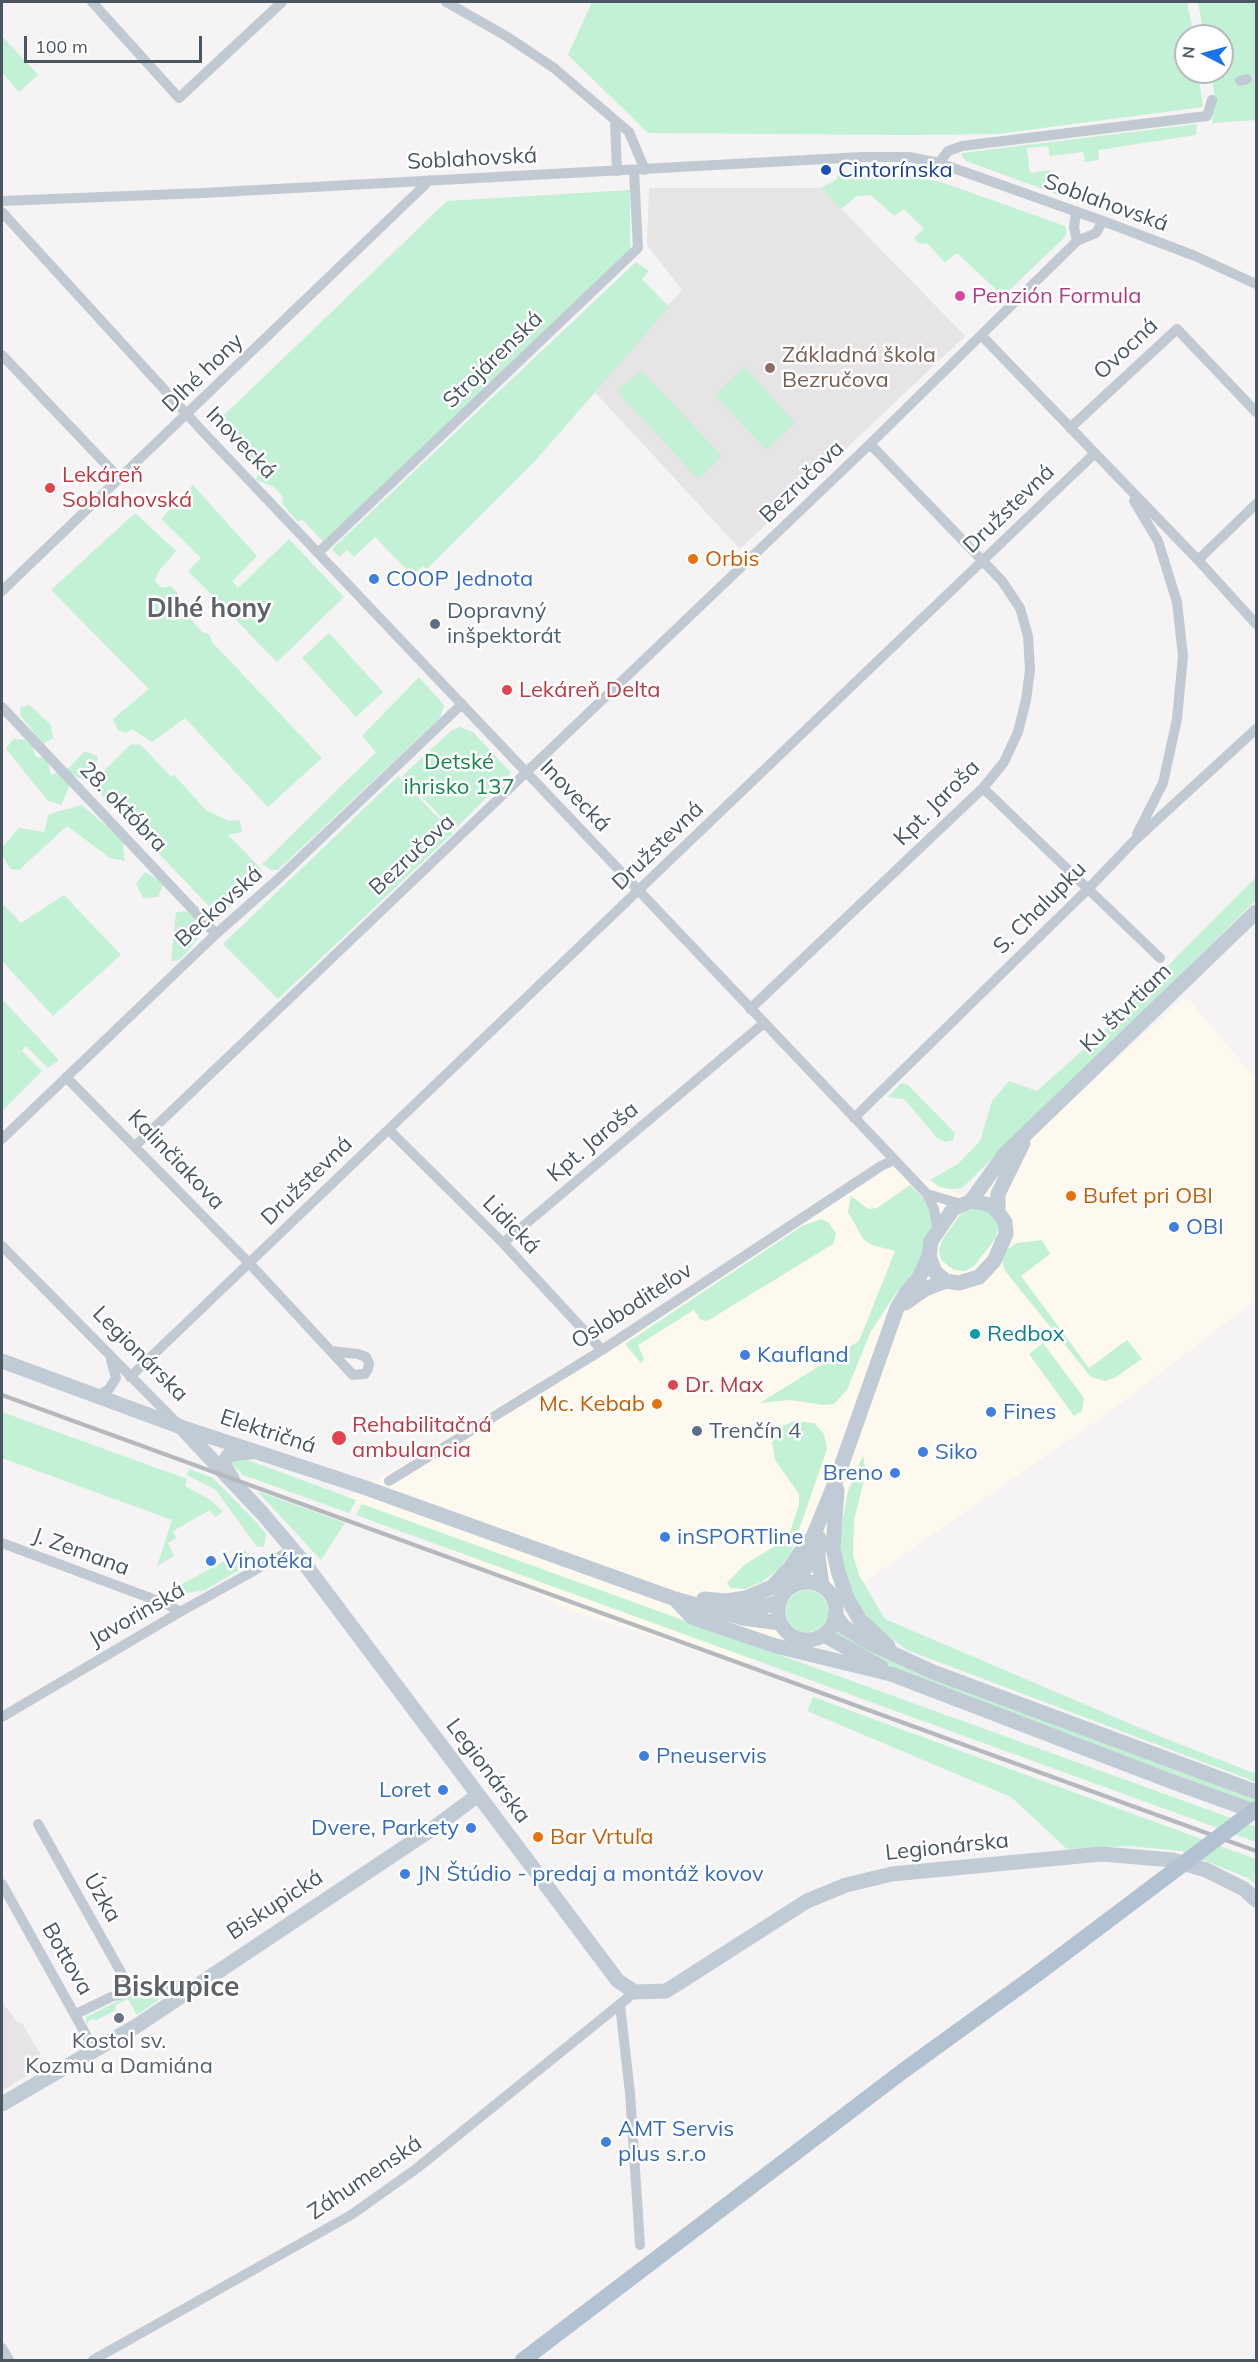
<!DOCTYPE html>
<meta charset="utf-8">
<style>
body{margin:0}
#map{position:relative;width:1258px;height:2362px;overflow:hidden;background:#f5f3f3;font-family:Mulish,sans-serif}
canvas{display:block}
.frame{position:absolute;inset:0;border:3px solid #4a5661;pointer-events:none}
.north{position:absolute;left:1174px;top:24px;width:60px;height:60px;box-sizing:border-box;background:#fff;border:2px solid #b7bbc0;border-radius:50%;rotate:276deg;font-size:16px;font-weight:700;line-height:24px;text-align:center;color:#4a5661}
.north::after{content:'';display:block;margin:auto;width:21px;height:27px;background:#1a73e8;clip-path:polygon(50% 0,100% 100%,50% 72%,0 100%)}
.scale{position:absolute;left:24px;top:36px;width:178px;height:27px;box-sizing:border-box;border:3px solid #4a5661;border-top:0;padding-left:8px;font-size:18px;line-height:21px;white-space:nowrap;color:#4a5661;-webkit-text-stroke:4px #fff;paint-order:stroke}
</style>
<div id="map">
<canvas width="1258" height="2362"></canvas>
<div class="frame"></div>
<div class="north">N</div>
<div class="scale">100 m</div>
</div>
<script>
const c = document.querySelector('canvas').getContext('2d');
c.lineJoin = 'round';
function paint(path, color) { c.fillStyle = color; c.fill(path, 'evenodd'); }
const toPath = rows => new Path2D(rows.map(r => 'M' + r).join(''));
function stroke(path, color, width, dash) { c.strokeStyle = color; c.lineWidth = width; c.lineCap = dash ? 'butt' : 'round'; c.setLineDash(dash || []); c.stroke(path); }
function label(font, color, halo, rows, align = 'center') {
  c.font = font + ' Mulish,sans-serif'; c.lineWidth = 5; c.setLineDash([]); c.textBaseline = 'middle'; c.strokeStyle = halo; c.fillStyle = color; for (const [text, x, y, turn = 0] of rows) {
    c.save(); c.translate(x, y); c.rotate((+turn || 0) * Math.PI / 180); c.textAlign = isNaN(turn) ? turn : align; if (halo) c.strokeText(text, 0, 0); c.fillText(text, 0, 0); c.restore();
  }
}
const commercial = toPath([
 [1184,998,1191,1002,1256,1079,1256,1300,1112,1410,745,1665,571,1611,347,1498,651,1313,883,1163,966,1196]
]);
const education = toPath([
 [649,188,821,188,965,336,740,549,591,388,682,290,647,245],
 [2,2002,17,2022,22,2023,46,2064,2,2091]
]);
const green = toPath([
 [592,2,1187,2,1194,36,1186,36,1186,72,1198,72,1203,107,997,134,909,135,648,133,568,55],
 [1198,2,1256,2,1256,120,1212,123,1215,100,1211,72,1222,72,1222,36,1204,36],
 [2,36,38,75,19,92,2,73],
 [1197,124,1196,135,1098,150,1099,160,1085,162,1083,152,1050,156,1048,146,1027,148,1030,173,1050,170,1054,187,1104,207,1103,211,966,161,962,156,962,153],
 [894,173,941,182,1065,226,1067,233,1064,238,1003,296,957,253,945,263,928,244,918,243,914,238,924,229,904,209,894,216,871,195,857,196,841,209,821,188,837,179,837,175],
 [630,190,630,251,323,542,302,519,298,522,283,505,282,496,274,487,256,480,260,470,218,421,447,201],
 [636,262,649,271,642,279,669,307,536,460,427,569,423,566,412,575,375,537,354,557,347,550,339,557,332,549],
 [744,367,795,423,766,450,715,395],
 [641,370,722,456,698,479,617,391],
 [193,485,257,556,232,581,238,588,289,539,344,597,277,662,188,571,201,558,161,519],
 [135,513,176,551,158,572,155,581,162,588,171,586,178,594,180,607,202,632,209,634,212,642,322,758,268,807,185,718,152,742,132,729,126,733,118,730,113,719,149,689,51,590],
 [329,633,383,692,356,717,302,658],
 [419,677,444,705,440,718,278,870,271,870,262,864,376,752,362,736],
 [30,705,51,725,53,738,43,744,20,715,21,707],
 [460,727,473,732,511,773,454,830,402,776,452,730],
 [13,739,30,740,36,757,47,758,51,775,70,767,85,751,98,757,92,782,74,776,61,805,47,800,6,749],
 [131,744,141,745,171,777,174,775,206,810,229,821,240,820,242,832,228,835,261,869,261,880,223,913,214,911,95,788,95,780],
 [398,776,453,833,278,999,223,944],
 [82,805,105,825,125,830,123,848,125,861,110,858,67,826,19,870,11,869,2,856,2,847,19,828,44,832,49,814],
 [145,872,164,883,158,897,143,898,136,884],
 [1256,877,1256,900,962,1188,951,1189,939,1187,930,1180,958,1164,980,1141,992,1101,1009,1081,1037,1091,1095,1039],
 [64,895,121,955,53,1016,2,961,2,903,21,923],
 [199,911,190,931,198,939,180,960,171,961,176,912],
 [2,999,59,1060,48,1068,26,1046,22,1051,42,1071,2,1111],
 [901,1083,907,1084,955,1133,953,1140,946,1142,937,1138,904,1099,888,1097],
 [910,1185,924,1199,931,1213,932,1225,916,1270,897,1292,871,1331,847,1390,834,1404,823,1405,790,1400,760,1403,859,1341,895,1251,872,1245,864,1240,848,1212,851,1196,868,1209,877,1208],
 [973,1207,990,1211,995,1218,998,1227,996,1238,974,1266,965,1271,954,1270,941,1260,939,1250,942,1240,960,1215],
 [821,1219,829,1223,836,1234,833,1244,709,1320,706,1321,700,1319,694,1310,638,1345,644,1359,641,1363,625,1344,802,1226],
 [1042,1240,1050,1254,1021,1276,1089,1368,1127,1340,1142,1359,1114,1378,1105,1381,1091,1377,1005,1271,1002,1261,1006,1250,1017,1243],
 [1043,1343,1084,1398,1082,1411,1074,1416,1029,1354],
 [2,1412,187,1479,185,1486,211,1500,223,1512,215,1517,210,1510,173,1531,176,1538,168,1543,174,1556,157,1566,172,1520,2,1458],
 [794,1421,814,1423,824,1434,827,1449,791,1553,780,1568,762,1582,745,1589,730,1588,727,1583,744,1565,788,1538,799,1505,799,1494,775,1460,772,1442,781,1427],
 [863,1455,866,1472,854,1520,853,1555,859,1575,885,1619,1159,1736,1256,1774,1256,1782,907,1650,874,1625,854,1599,843,1576,839,1540,848,1491],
 [242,1458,356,1500,349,1513,243,1475,233,1465,235,1459],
 [189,1469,213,1478,258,1524,266,1534,264,1547,256,1546,216,1490,187,1475],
 [257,1491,345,1523,321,1560],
 [362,1504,1256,1827,1256,1842,356,1515],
 [245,1550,250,1557,248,1565,205,1590,183,1594,169,1591],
 '786 1611a21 21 0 1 1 42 0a21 21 0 1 1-42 0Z',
 [838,1627,946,1684,1256,1800,1256,1805,911,1676,832,1635],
 [813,1697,1256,1859,1256,1885,1248,1878,1181,1851,1130,1846,1067,1849,1011,1797,807,1711],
 [177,1987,137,2015,128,1999,116,2005,116,2010,97,2020,90,2019,87,2025,86,2017,128,1996]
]);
const street = toPath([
 [92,2,179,98,282,2],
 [446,2,506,36,554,68,629,132,645,170],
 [1240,81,1247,79],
 [615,120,617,171],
 [939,163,948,151,962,146,1207,116,1212,100],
 [2,201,203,193,862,157,909,157,939,163,1103,221,1195,256,1256,284],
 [2,212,205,434,927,1194,934,1209,938,1231],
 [1076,213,1074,227,1077,241],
 [982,336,1198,560,1256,624],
 [2,355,120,479],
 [1070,428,1177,329,1256,412],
 [1134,501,1158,541,1177,602,1183,656,1177,719,1163,783,1137,834],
 [318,553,638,248,634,171],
 [1198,560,1256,504],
 [2,591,430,180],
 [2,707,216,934],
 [983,788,1160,958],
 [750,1009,983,788,1004,762,1018,732,1026,700,1030,670,1028,636,1020,608,1002,581,870,444],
 [66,1077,250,1264,353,1375,365,1374,368,1369,369,1363,366,1357,358,1354,331,1351],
 [854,1118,1088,889,1133,842,1256,729],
 [389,1130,503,1243,602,1350],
 [2,1139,216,934,277,880,462,704],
 [135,1146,870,444,1077,241,1096,233,1103,221],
 [927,1194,961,1204],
 [503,1243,764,1023],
 [2,1246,177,1423],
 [130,1377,1094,454],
 [97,1396,109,1389,116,1378,111,1360],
 [389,1481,602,1350,881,1166,894,1160],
 [2,1543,169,1605,180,1612],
 [2,1717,180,1612,293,1549],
 [38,1824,132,1992],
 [2,1884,95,2051],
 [620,2005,630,2093,640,2245],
 [76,2014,111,1997,132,1992,175,1985,181,1986,186,1991],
 [2,2348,9,2360],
 [93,2360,351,2215,416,2169,635,1992]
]);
const secondary = toPath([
 [971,1201,1004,1155,1256,912],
 [971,1201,991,1205,998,1212,1005,1222,1006,1234,994,1261,979,1277,959,1283,946,1281,935,1272,929,1256,931,1241,953,1209,971,1201],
 [998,1212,998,1194,1023,1143],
 [905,1303,925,1289,946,1281],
 [2,1361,181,1427,366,1488,675,1599,743,1618,780,1623],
 [181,1427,262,1513,301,1559,618,1981,635,1992,666,1991,807,1901,846,1885,892,1874,1101,1854,1126,1856,1173,1860,1206,1870,1244,1889,1256,1900],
 [232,1478,225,1467,225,1461,228,1456,237,1453,251,1452],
 [837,1490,833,1548,838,1571,847,1598,860,1620,888,1646],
 [819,1538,818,1556,822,1586],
 '778 1611a29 29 0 1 1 58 0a29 29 0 1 1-58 0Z',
 [796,1584,805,1569,810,1544,837,1478,897,1308,906,1293,919,1278,929,1256],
 [675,1599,692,1617,723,1628,776,1646,891,1674,1173,1782,1256,1812],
 [704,1599,726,1601,746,1598,772,1587,790,1568,808,1541],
 [732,1611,766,1606,780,1601],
 [835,1615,844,1627,870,1643,933,1672,1256,1792],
 [824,1635,881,1667],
 [2,2104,138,2025,435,1827,478,1795]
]);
const primary = toPath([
 [523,2360,903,2071,1037,1974]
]);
const rail = toPath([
 [2,1395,1256,1851]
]);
const primaryBridge = toPath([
 [1037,1974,1256,1809]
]);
const markers = [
 [826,170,6,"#1a4fb4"],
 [960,296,6,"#d1479c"],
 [770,368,6,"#8d6e63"],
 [50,488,6,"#e0444e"],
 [693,559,6,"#e8710a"],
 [374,579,6,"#3f7fe0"],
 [435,624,6,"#5c6f8a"],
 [507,690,6,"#e0444e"],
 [1071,1196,6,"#e8710a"],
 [1174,1227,6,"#3f7fe0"],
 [975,1334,6,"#0f9aa8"],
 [745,1355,6,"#3f7fe0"],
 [673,1385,6,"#e0444e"],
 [657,1404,6,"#e8710a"],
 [991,1412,6,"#3f7fe0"],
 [697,1431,6,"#5c6f8a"],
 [339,1438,8,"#e0444e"],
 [923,1452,6,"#3f7fe0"],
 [895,1473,6,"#3f7fe0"],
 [665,1537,6,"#3f7fe0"],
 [211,1561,6,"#3f7fe0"],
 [644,1756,6,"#3f7fe0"],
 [443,1790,6,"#3f7fe0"],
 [471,1828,6,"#3f7fe0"],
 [538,1837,6,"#e8710a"],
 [405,1874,6,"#3f7fe0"],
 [119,2018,6,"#6b7280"],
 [606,2142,6,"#3f7fe0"]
];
const streetNames = [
 ["Soblahovská",472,159,-3],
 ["Soblahovská",1106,203,20],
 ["Ovocná",1126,349,-43],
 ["Strojárenská",493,360,-44],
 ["Dlhé hony",203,373,-44],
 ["Inovecká",241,443,46],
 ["Bezručova",802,482,-44],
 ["Družstevná",1009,509,-44],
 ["Inovecká",575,796,46],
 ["Kpt. Jaroša",937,803,-45],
 ["28. októbra",123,807,46],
 ["Družstevná",658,846,-44],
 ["Bezručova",412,855,-43],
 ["Beckovská",219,907,-42],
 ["S. Chalupku",1040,908,-45],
 ["Ku štvrtiam",1126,1008,-44],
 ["Kpt. Jaroša",593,1142,-40],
 ["Kalinčiakova",176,1160,46],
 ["Družstevná",307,1181,-44],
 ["Lidická",511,1225,46],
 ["Osloboditeľov",632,1306,-33],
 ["Legionárska",140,1354,45],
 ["Električná",268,1432,18],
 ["J. Zemana",81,1552,20],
 ["Javorinská",137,1615,-30],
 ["Legionárska",488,1771,53],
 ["Legionárska",947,1847,-6],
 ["Úzka",102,1898,60],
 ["Biskupická",275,1905,-33],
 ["Bottova",67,1959,60],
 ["Záhumenská",365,2178,-34]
];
const transitNames = [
 ["Cintorínska",838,170]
];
const hotelNames = [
 ["Penzión Formula",972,296]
];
const educationNames = [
 ["Základná škola",782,355],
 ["Bezručova",782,380]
];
const healthNames = [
 ["Lekáreň",62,475],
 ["Soblahovská",62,500],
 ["Lekáreň Delta",519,690],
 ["Dr. Max",685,1385],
 ["Rehabilitačná",352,1425],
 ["ambulancia",352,1450]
];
const foodNames = [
 ["Orbis",705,559],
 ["Bufet pri OBI",1083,1196],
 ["Mc. Kebab",645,1404,"right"],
 ["Bar Vrtuľa",550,1837]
];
const shopNames = [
 ["COOP Jednota",386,579],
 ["OBI",1186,1227],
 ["Kaufland",757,1355],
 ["Fines",1003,1412],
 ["Siko",935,1452],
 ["Breno",883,1473,"right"],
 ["inSPORTline",677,1537],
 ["Vinotéka",223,1561],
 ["Pneuservis",656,1756],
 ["Loret",431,1790,"right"],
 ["Dvere, Parkety",459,1828,"right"],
 ["JN Štúdio - predaj a montáž kovov",417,1874],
 ["AMT Servis",618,2129],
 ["plus s.r.o",618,2154]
];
const serviceNames = [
 ["Dopravný",447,611],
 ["inšpektorát",447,636],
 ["Trenčín 4",709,1431]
];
const parkNames = [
 ["Detské",459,762],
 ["ihrisko 137",459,787]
];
const cultureNames = [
 ["Redbox",987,1334]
];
const worshipNames = [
 ["Kostol sv.",119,2041],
 ["Kozmu a Damiána",119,2066]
];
const quarterNames = [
 ["Dlhé hony",209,609]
];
const districtNames = [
 ["Biskupice",176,1988]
];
paint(commercial, '#fdf9ef');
paint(education, '#e6e4e5');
paint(green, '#c3f1d5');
stroke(street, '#c1cad2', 10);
stroke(secondary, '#c1cbd6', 15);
stroke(primary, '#b3c2d1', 16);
stroke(rail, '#b5b8bd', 4);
stroke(primaryBridge, '#b3c2d1', 16);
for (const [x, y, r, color] of markers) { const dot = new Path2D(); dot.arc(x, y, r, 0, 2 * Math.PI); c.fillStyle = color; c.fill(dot); stroke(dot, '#fff', 2); }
label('22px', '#4a5661', '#fff', streetNames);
label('22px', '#164399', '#fff', transitNames, 'left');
label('22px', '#b23c85', '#fff', hotelNames, 'left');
label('22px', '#785e54', '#fff', educationNames, 'left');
label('22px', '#be3a42', '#fff', healthNames, 'left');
label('22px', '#c56008', '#fff', foodNames, 'left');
label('22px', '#366cbe', '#fff', shopNames, 'left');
label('22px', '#4e5e75', '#fff', serviceNames, 'left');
label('22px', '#17864f', '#fff', parkNames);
label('22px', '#0d838f', '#fff', cultureNames, 'left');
label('22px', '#5b616d', '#fff', worshipNames);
label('bold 26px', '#5f6368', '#fff', quarterNames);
label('bold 28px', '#5f6368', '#fff', districtNames);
</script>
